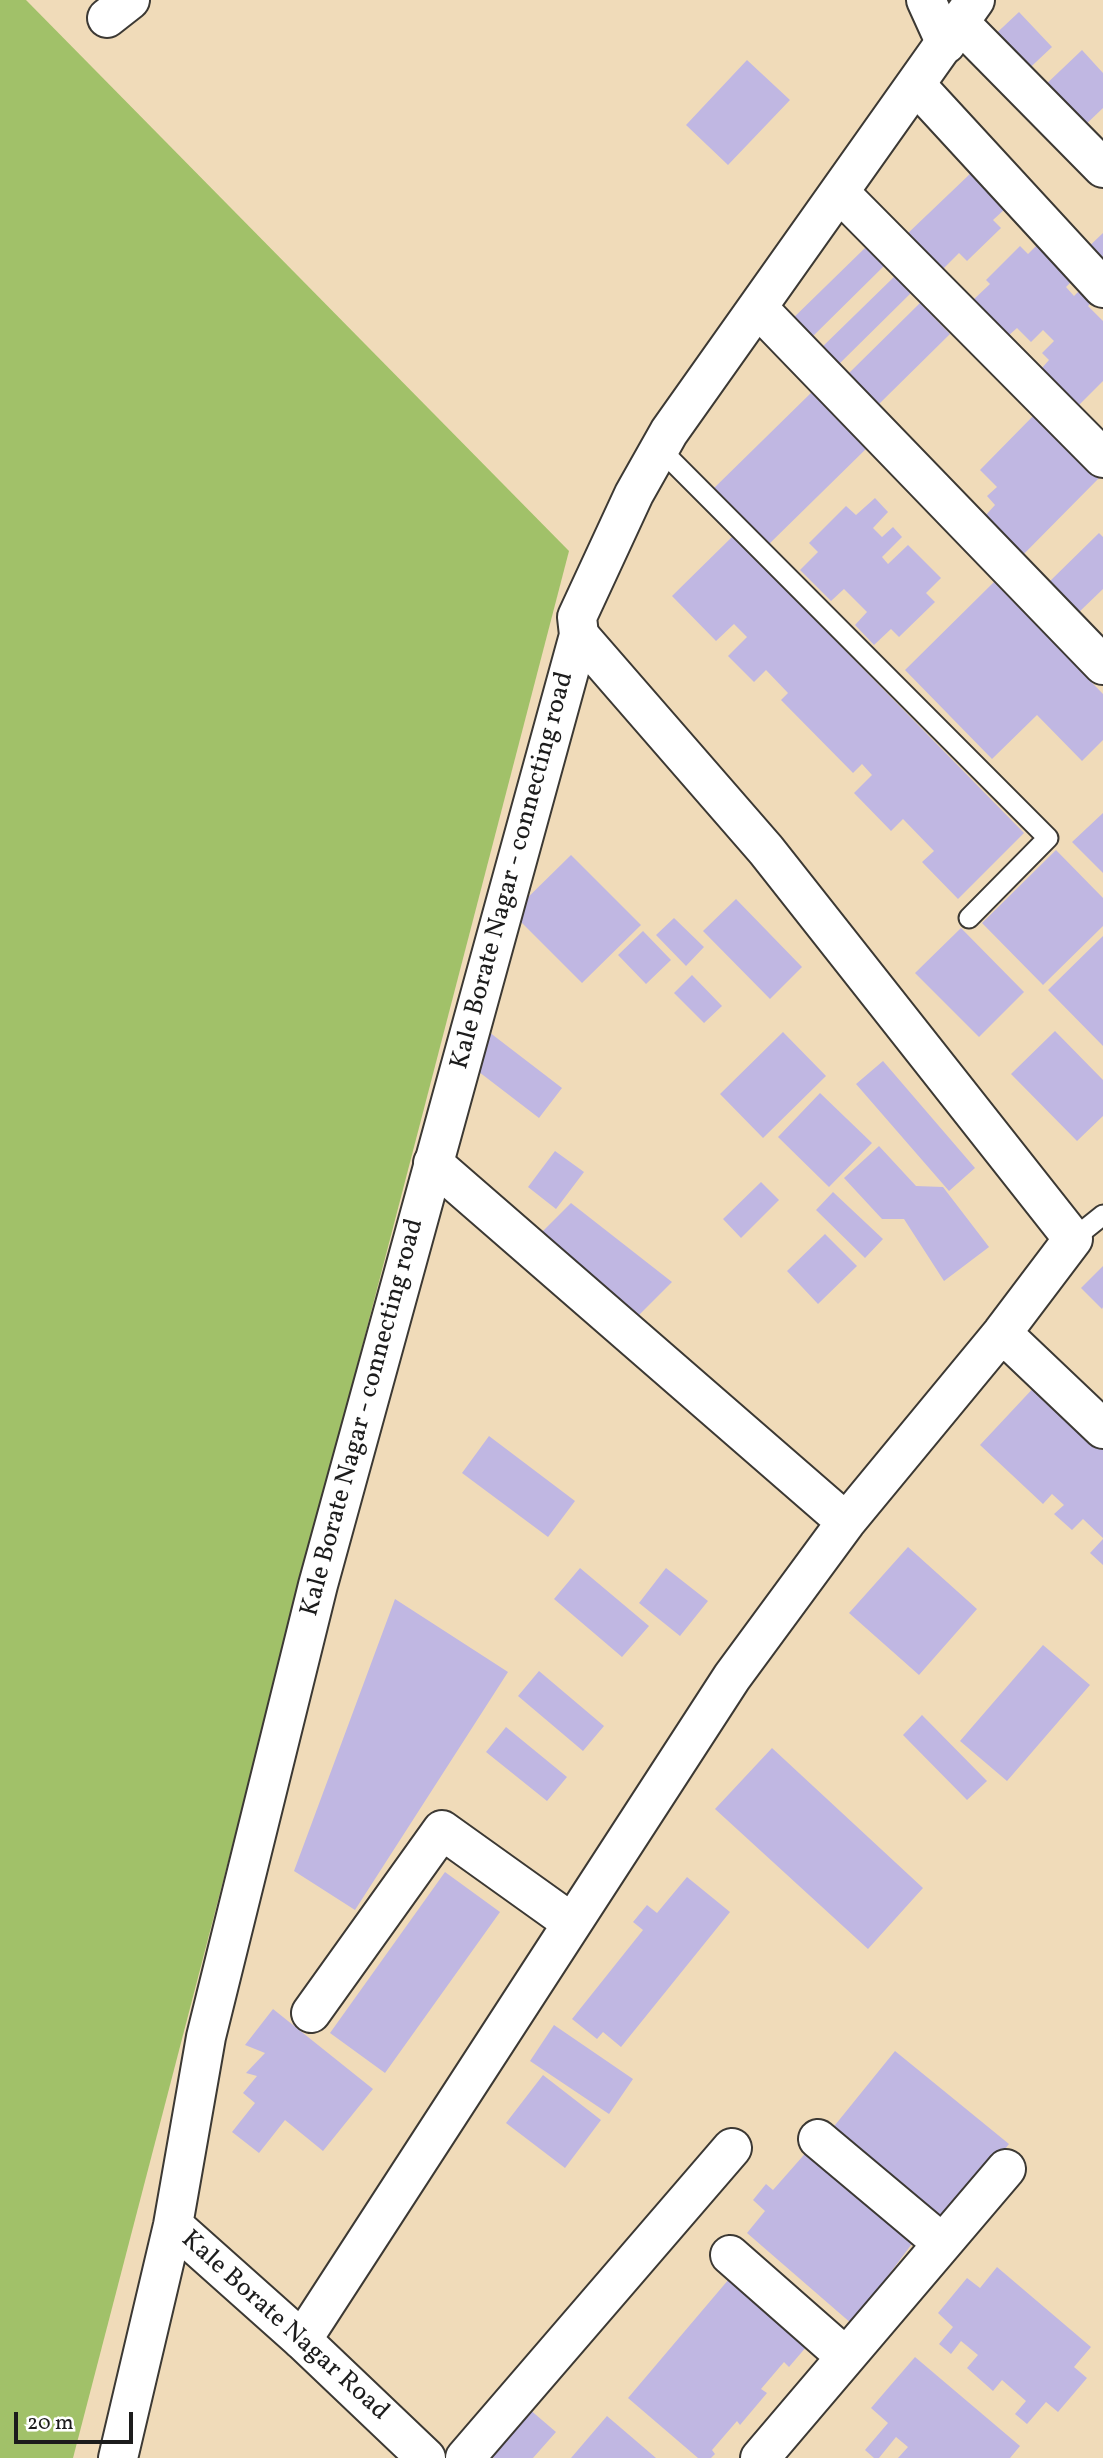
<!DOCTYPE html>
<style>
body{margin:0}
#map{position:relative;width:1103px;height:2458px;overflow:hidden;background:#f0dbb9;font-family:Vollkorn,serif}
canvas{display:block}
.scale{position:absolute;left:14px;top:2412px;width:119px;height:32px;box-sizing:border-box;border:4px solid #1c1c1c;border-top:0;padding-left:9px;font-size:21px;line-height:24px;white-space:nowrap;color:#1c1c1c;-webkit-text-stroke:5px #fff;paint-order:stroke}
</style>
<div id="map">
<canvas width="1103" height="2458"></canvas>
<div class="scale">20 m</div>
</div>
<script>
const c = document.querySelector('canvas').getContext('2d');
c.lineJoin = 'round';
function paint(path, color) { c.fillStyle = color; c.fill(path, 'evenodd'); }
const toPath = rows => new Path2D(rows.map(r => 'M' + r).join(''));
function stroke(path, color, width, dash) { c.strokeStyle = color; c.lineWidth = width; c.lineCap = dash ? 'butt' : 'round'; c.setLineDash(dash || []); c.stroke(path); }
function label(font, color, halo, rows, align = 'center') {
  c.font = font + ' Vollkorn,serif'; c.lineWidth = 5; c.setLineDash([]); c.textBaseline = 'middle'; c.strokeStyle = halo; c.fillStyle = color; for (const [text, x, y, turn = 0] of rows) {
    c.save(); c.translate(x, y); c.rotate((+turn || 0) * Math.PI / 180); c.textAlign = isNaN(turn) ? turn : align; if (halo) c.strokeText(text, 0, 0); c.fillText(text, 0, 0); c.restore();
  }
}
const green = toPath([
 [0,0,26,0,569,551,73,2458,0,2458]
]);
const building = toPath([
 [1019,12,1052,47,1020,77,987,42],
 [1082,50,1103,73,1103,108,1080,130,1041,89],
 [747,60,790,100,728,165,686,125],
 [972,172,1006,208,993,220,1001,228,967,261,959,253,940,272,906,235],
 [1103,233,1103,276,1082,253],
 [1040,242,1076,277,1066,287,1074,296,1087,283,1099,295,1088,306,1103,321,1103,381,1078,406,1041,369,1049,360,1042,353,1054,341,1043,330,1031,342,1017,328,1008,336,972,301,990,284,986,280,1020,246,1028,254],
 [867,246,885,265,804,345,785,326],
 [897,274,914,290,833,370,816,353],
 [920,303,950,334,878,405,848,374],
 [815,389,870,445,766,547,711,491],
 [1035,414,1099,478,1012,566,974,528,995,505,987,496,997,487,980,470],
 [875,498,888,512,873,528,882,537,893,527,902,537,882,557,888,564,908,545,941,578,926,593,935,602,899,637,891,629,874,645,855,625,867,612,844,589,831,601,800,570,818,552,809,543,846,506,856,515],
 [1099,533,1103,537,1103,589,1077,614,1047,584],
 [733,536,1024,833,958,899,922,862,934,851,903,819,891,831,854,793,872,775,862,764,853,773,781,700,788,693,766,670,754,682,728,656,747,637,734,624,716,641,672,596],
 [994,582,1103,694,1103,740,1082,761,1037,715,992,759,905,670],
 [1103,813,1103,873,1072,842],
 [1056,850,1103,898,1103,926,1043,985,982,923],
 [571,855,641,925,582,983,512,913],
 [736,899,802,967,770,999,703,931],
 [674,918,704,947,686,966,656,935],
 [961,928,1024,992,979,1037,915,973],
 [643,931,671,960,646,984,618,955],
 [1103,936,1103,1046,1048,990],
 [692,975,722,1006,704,1023,674,993],
 [1055,1031,1103,1080,1103,1116,1077,1141,1011,1074],
 [489,1032,562,1088,539,1118,466,1062],
 [783,1032,826,1076,763,1138,720,1094],
 [883,1061,975,1168,949,1191,856,1084],
 [820,1093,872,1143,829,1187,778,1137],
 [879,1146,916,1186,943,1187,989,1247,944,1281,904,1219,882,1219,844,1178],
 [555,1151,584,1172,556,1209,528,1187],
 [761,1182,779,1200,741,1238,723,1219],
 [833,1192,883,1239,865,1258,816,1210],
 [571,1203,672,1282,636,1318,537,1237],
 [825,1234,857,1266,818,1304,787,1271],
 [1103,1266,1103,1307,1102,1309,1081,1288],
 [1038,1383,1103,1443,1103,1538,1083,1519,1072,1530,1054,1514,1064,1505,1052,1494,1043,1504,980,1445],
 [489,1436,575,1501,548,1537,462,1473],
 [1103,1539,1103,1565,1090,1553],
 [908,1547,977,1609,919,1675,849,1613],
 [580,1568,649,1626,622,1657,554,1599],
 [666,1568,708,1601,680,1636,639,1603],
 [395,1599,508,1672,355,1910,294,1871],
 [1043,1645,1090,1685,1007,1781,960,1741],
 [539,1671,604,1726,583,1751,518,1696],
 [922,1715,987,1781,967,1800,903,1735],
 [506,1727,567,1777,547,1801,486,1752],
 [772,1748,923,1888,868,1949,715,1809],
 [445,1872,500,1912,385,2073,330,2033],
 [687,1877,730,1912,621,2047,603,2032,597,2039,572,2019,643,1930,633,1922,647,1905,657,1913],
 [273,2009,373,2089,323,2151,285,2120,259,2153,232,2132,255,2103,243,2093,257,2076,246,2073,265,2053,245,2045],
 [554,2025,633,2079,609,2114,530,2061],
 [895,2051,1009,2144,983,2176,988,2179,935,2221,827,2135],
 [543,2075,601,2120,565,2168,506,2123],
 [810,2148,914,2241,852,2324,747,2233,765,2211,753,2200,766,2184,773,2190],
 [997,2267,1091,2347,1074,2367,1087,2378,1058,2412,1046,2402,1027,2424,1015,2414,1026,2401,1002,2380,993,2391,967,2368,978,2355,961,2341,951,2354,939,2344,953,2327,938,2313,967,2278,980,2288],
 [729,2279,807,2346,789,2367,784,2362,761,2389,767,2393,740,2425,737,2421,712,2450,715,2454,711,2458,698,2458,628,2398],
 [915,2357,1020,2446,1010,2458,898,2458,908,2447,896,2437,879,2458,874,2458,865,2450,888,2423,871,2408],
 [521,2402,556,2432,533,2458,494,2458,483,2448],
 [607,2416,656,2458,571,2458]
]);
const service = toPath([
 [660,449,1048,838,969,918],
 [1073,1239,1103,1215]
]);
const minor = toPath([
 [926,0,946,44],
 [107,18,130,0],
 [960,23,1103,168],
 [917,86,1103,288],
 [840,193,1103,458],
 [758,308,1103,665],
 [433,1163,846,1522],
 [1002,1333,1103,1429],
 [311,2013,442,1830,572,1923],
 [818,2139,942,2243],
 [730,2255,846,2357],
 [302,2340,732,1677,846,1522,1002,1333,1073,1239,766,850,579,635],
 [465,2458,732,2148],
 [760,2458,1006,2169]
]);
const tertiary = toPath([
 [173,2225,302,2340,426,2458],
 [118,2458,173,2225,206,2037,318,1585,579,635,577,617,634,494,669,432,975,0]
]);
const streetNames = [
 ["Kale Borate Nagar - connecting road",514,871,-75],
 ["Kale Borate Nagar - connecting road",364,1418,-75],
 ["Kale Borate Nagar Road",284,2327,42]
];
paint(green, '#a1c169');
paint(building, '#c0b7e2');
stroke(service, '#3c3934', 23);
stroke(minor, '#3c3934', 42);
stroke(tertiary, '#3c3934', 42);
stroke(service, '#fff', 19);
stroke(minor, '#fff', 38);
stroke(tertiary, '#fff', 38);
label('26px', '#1c1c1c', '#fff', streetNames);
</script>
